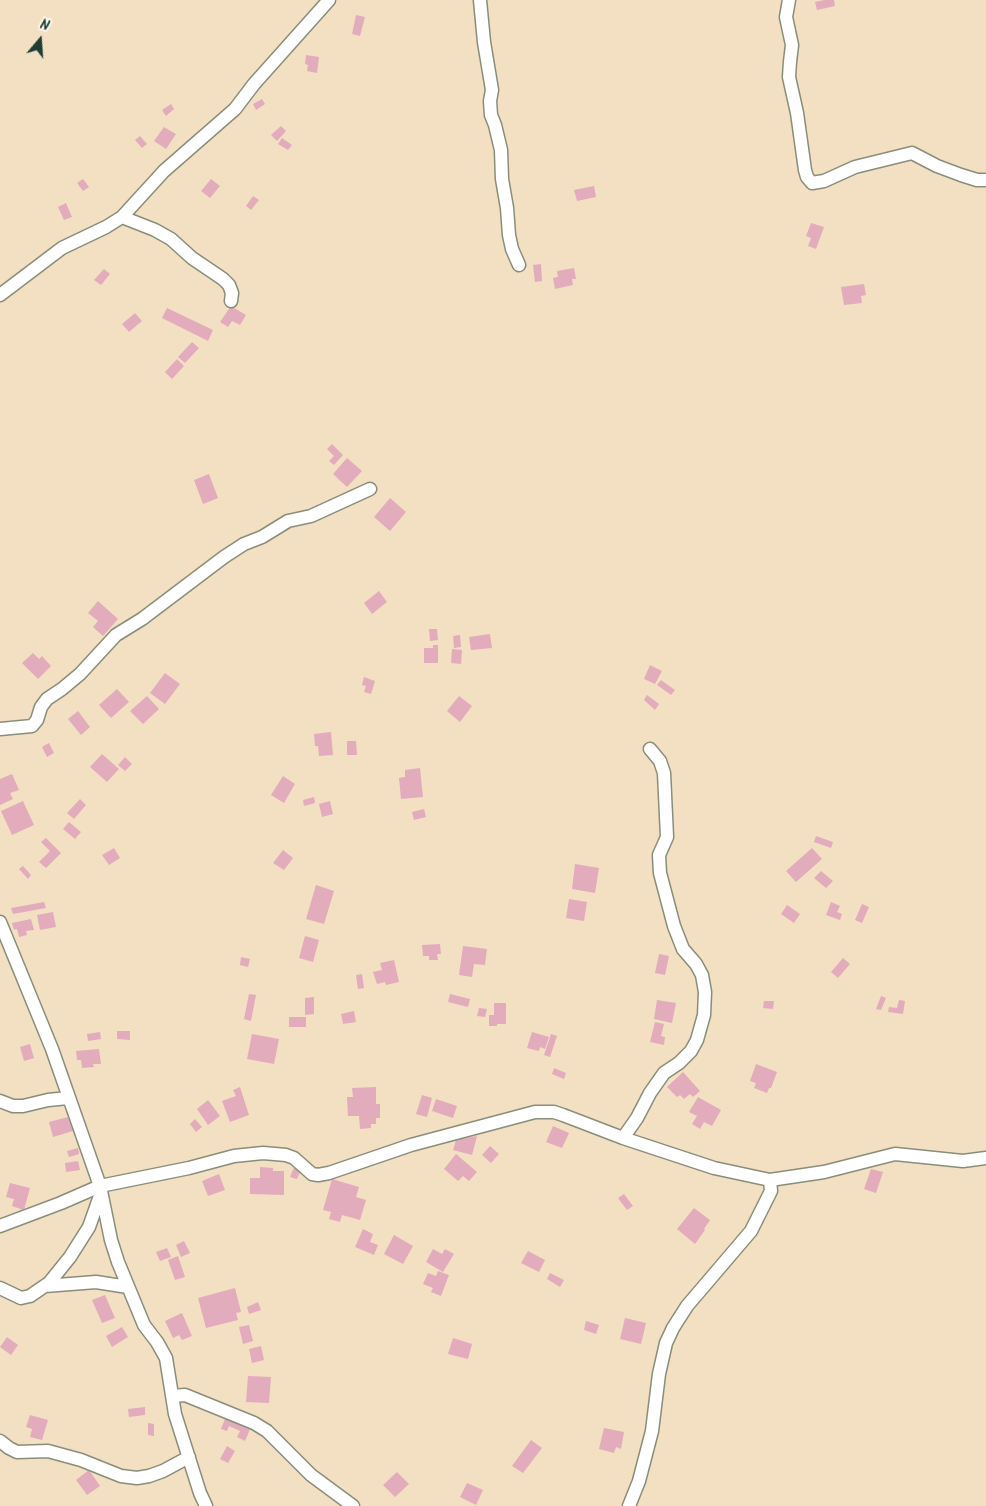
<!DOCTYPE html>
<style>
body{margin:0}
#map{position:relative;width:986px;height:1506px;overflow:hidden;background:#f3dfc2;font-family:Kalam,sans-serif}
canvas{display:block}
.north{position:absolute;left:15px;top:15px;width:50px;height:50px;-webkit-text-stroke:4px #fbf7ec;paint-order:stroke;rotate:18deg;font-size:14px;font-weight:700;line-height:20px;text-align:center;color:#1f3d34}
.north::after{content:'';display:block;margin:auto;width:18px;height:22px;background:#1f3d34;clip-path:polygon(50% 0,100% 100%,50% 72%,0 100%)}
</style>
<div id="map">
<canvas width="986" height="1506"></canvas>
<div class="north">N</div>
</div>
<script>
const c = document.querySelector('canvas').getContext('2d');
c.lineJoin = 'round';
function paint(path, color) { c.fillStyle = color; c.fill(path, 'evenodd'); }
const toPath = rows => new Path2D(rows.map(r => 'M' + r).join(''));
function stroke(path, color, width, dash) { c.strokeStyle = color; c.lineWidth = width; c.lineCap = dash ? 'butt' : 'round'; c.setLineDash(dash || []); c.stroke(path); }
const building = toPath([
 [824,0,834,0,835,6,817,10,815,2],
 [356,15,365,17,360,36,352,34],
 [306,55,319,57,317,73,307,71,308,65,305,64],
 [262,99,265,104,256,110,253,104],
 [171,104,174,109,166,116,162,110],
 [281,126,286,131,277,141,271,135],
 [164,127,176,134,166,149,154,141],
 [140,136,147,144,142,148,135,140],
 [282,138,292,145,288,150,278,144],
 [83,179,89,187,83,191,77,183],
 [211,179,220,186,210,198,201,191],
 [594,186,596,197,577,201,574,190],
 [253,196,259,200,251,210,246,206],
 [66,203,72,217,64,220,58,207],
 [811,223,824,227,816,249,808,246,811,238,806,236],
 [541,264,542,281,535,282,533,265],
 [574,268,576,279,572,279,573,285,555,289,553,278,558,277,557,271],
 [104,269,110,274,101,285,94,280],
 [864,284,866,295,861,296,862,303,844,305,841,287],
 [231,306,246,315,240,325,232,321,228,327,220,322],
 [167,308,213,330,208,341,162,318],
 [135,313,142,321,129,332,122,324],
 [192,342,199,348,185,363,178,357],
 [177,359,184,366,172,379,165,372],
 [332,444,343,455,334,465,329,461,334,456,327,449],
 [347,458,362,471,347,487,333,474],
 [209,474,218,498,203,504,194,480],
 [390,498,406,512,390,531,374,517],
 [379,591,387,602,372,614,364,603],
 [98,601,118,619,103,636,93,627,98,621,88,613],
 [429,629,437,629,438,640,430,641],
 [490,634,492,648,471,650,469,637],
 [460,635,461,647,454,648,453,636],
 [433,645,438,645,438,663,424,663,424,648,433,648],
 [452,649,462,650,461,664,451,663],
 [33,653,39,659,42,656,51,666,38,679,22,663],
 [650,665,662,671,655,684,644,679],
 [165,673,180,684,165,704,150,693],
 [364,677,375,681,371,694,364,692,366,686,362,685],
 [661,680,675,690,671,695,657,685],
 [117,689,129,702,111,718,99,705],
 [647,695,659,704,655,710,644,700],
 [147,696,159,709,143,724,130,711],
 [459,696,472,706,460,722,447,711],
 [78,711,90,727,81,735,68,719],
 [331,732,333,755,319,756,318,746,315,746,314,734],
 [347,741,356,741,357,755,347,755],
 [49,743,54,753,47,757,42,747],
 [102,754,119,769,107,782,90,767],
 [125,757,132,764,125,771,118,765],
 [420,768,423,797,401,799,399,778,405,777,405,770],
 [12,774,19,790,10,793,13,799,0,805,0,779],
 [283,776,295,784,284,803,271,795],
 [314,797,315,803,304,806,303,800],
 [80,799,86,805,74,819,67,813],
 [23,801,34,825,12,835,1,811],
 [330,801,333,814,322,817,319,804],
 [424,809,426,817,414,820,412,812],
 [69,822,81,832,75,839,63,829],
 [816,836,833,842,831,848,814,842],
 [46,838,61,853,46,868,39,862,50,851,41,842],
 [114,848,120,858,109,865,102,855],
 [812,848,822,859,796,882,786,871],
 [283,850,293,858,284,870,273,863],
 [575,864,599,868,595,893,572,889],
 [23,866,31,875,28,879,19,869],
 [821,871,833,881,826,888,814,878],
 [316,885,334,891,324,924,306,919],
 [569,899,587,902,584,921,566,918],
 [44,902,46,908,13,914,11,908],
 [831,902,840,906,837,912,842,914,840,920,826,915],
 [862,904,869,907,862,923,855,920],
 [787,905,800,914,794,923,781,914],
 [53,912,56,927,40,930,37,915],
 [31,919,34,930,26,931,27,935,19,937,17,929,14,930,12,923],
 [305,936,319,940,313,962,299,958],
 [440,944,441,954,437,954,438,960,429,960,429,956,423,956,422,945],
 [463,946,487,949,485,965,474,964,472,977,459,975],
 [659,954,669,956,665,975,655,973],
 [241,957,250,959,248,967,240,965],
 [843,958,850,964,838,978,831,972],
 [394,960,399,982,386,985,385,982,377,984,373,972,382,970,380,963],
 [362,974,364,988,358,989,356,975],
 [249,994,256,995,251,1021,244,1019],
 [450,994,470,999,468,1007,448,1002],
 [881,996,886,998,881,1010,876,1009],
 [314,997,314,1014,305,1015,305,998],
 [657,1000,676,1003,672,1023,654,1019],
 [899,1000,905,1001,903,1014,888,1012,889,1007,897,1008],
 [764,1001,774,1001,773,1009,763,1008],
 [494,1003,506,1003,506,1024,497,1024,497,1026,489,1026,489,1015,494,1015],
 [479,1008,487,1009,485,1017,477,1016],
 [354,1011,356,1022,343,1024,341,1014],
 [289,1017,306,1017,306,1027,289,1027],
 [655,1022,664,1024,661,1036,665,1037,664,1045,650,1042],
 [117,1031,130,1031,130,1040,117,1039],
 [100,1032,101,1039,88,1041,87,1034],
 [532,1032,549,1037,545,1049,540,1047,539,1051,527,1048],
 [252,1034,279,1039,274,1064,247,1059],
 [551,1034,557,1036,550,1057,544,1055],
 [30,1044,34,1058,24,1061,20,1047],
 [99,1049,101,1064,93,1064,94,1067,82,1068,81,1060,77,1060,76,1051],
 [756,1064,777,1072,771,1088,769,1088,767,1093,754,1088,756,1083,750,1081],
 [554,1068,566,1073,564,1079,552,1074],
 [683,1072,700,1091,693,1097,690,1094,684,1099,680,1095,677,1097,667,1087],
 [240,1087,249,1115,230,1122,222,1101,236,1096,233,1090],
 [376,1087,376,1104,380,1104,380,1118,376,1118,376,1124,371,1124,371,1128,360,1129,359,1116,348,1116,347,1097,353,1097,352,1088],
 [422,1095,432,1098,427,1117,416,1114],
 [698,1097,721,1110,712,1126,704,1122,700,1129,692,1124,697,1116,689,1112],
 [436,1099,457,1106,453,1118,432,1111],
 [208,1100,220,1116,208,1125,197,1109],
 [68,1117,73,1131,53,1137,49,1122],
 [195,1119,202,1127,196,1132,190,1124],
 [553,1126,569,1133,562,1148,546,1142],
 [477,1136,472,1155,453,1150,456,1140],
 [490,1146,499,1154,491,1163,482,1155],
 [78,1148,79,1154,69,1157,67,1151],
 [456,1154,477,1172,469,1181,463,1176,458,1181,444,1169],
 [78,1161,80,1170,66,1172,65,1163],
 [295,1165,302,1167,297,1179,290,1177],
 [260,1167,273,1168,273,1171,284,1171,284,1195,250,1194,250,1178,260,1178],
 [871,1169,883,1172,876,1193,864,1189],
 [219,1174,225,1190,208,1196,202,1181],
 [332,1179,359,1187,356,1197,366,1200,360,1220,342,1215,340,1222,329,1219,331,1212,323,1210],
 [10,1183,30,1188,24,1210,12,1206,14,1199,6,1197],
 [624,1194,633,1206,627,1210,618,1198],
 [694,1208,710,1220,704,1229,705,1230,695,1244,677,1229],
 [363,1229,373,1234,370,1242,378,1245,374,1255,355,1247],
 [394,1235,413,1246,403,1264,384,1254],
 [184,1241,190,1253,181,1257,176,1245],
 [167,1248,171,1257,160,1261,156,1252],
 [433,1249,442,1254,445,1249,454,1254,443,1272,426,1262],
 [528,1251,545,1260,539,1272,521,1263],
 [178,1256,185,1277,175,1280,168,1260],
 [438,1271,449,1275,441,1296,431,1292,433,1288,423,1284,428,1273,436,1276],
 [550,1273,564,1280,560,1287,547,1279],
 [235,1288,241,1312,236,1313,238,1320,206,1328,198,1298],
 [105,1295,115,1318,102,1323,92,1300],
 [258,1302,261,1310,249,1314,247,1307],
 [182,1313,192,1336,182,1340,179,1335,173,1338,165,1321],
 [625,1318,646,1323,641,1344,620,1339],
 [586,1321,599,1325,596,1334,584,1330],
 [249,1325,253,1341,243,1344,239,1327],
 [122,1327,128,1337,112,1347,106,1336],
 [7,1337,18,1345,11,1355,0,1347],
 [453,1338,472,1344,468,1359,448,1354],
 [261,1346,264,1360,252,1363,249,1349],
 [248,1376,271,1377,269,1403,246,1402],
 [145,1407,145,1415,129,1417,128,1409],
 [30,1415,48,1420,42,1440,30,1437,32,1429,26,1427],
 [226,1416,251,1427,245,1441,237,1437,240,1431,229,1426,227,1431,221,1429],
 [148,1423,154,1424,154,1436,148,1435],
 [604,1428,624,1432,621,1449,616,1447,614,1453,599,1449],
 [531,1440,542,1448,523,1473,512,1466],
 [227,1446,235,1451,228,1463,220,1459],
 [89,1470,100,1486,87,1495,76,1480],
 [397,1472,409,1484,395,1497,383,1485],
 [467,1483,483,1490,476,1505,460,1497]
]);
const minor = toPath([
 [480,0,484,42,492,90,490,101,491,115,495,125,501,150,502,179,507,208,509,235,512,249,519,265],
 [789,0,786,17,792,45,790,62,789,77,797,113,805,170,807,177,812,183,824,181,855,167,912,153,937,166,961,175,977,180,986,180],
 [122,217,155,230,171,239,192,258,223,279,229,285,232,293,231,301],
 [0,295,62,248,106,227,122,217,164,171,235,109,254,84,329,0],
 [0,729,32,726,37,720,41,707,47,699,62,689,80,674,116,635,142,619,224,557,244,544,262,537,288,521,311,516,370,489],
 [0,922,52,1049,100,1186,111,1240,118,1262,144,1325,157,1342,166,1358,175,1414,200,1493,206,1506],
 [0,1101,13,1106,23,1106,48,1100,68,1098],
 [623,1138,637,1118,650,1093,664,1073,679,1063,691,1051,697,1040,704,1015,705,992,702,975,696,964,683,949,674,926,660,873,659,855,667,837,664,773,660,761,650,749],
 [0,1226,61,1203,100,1186,189,1168,234,1156,263,1153,286,1155,294,1158,312,1174,318,1175,329,1173,411,1145,535,1112,554,1112,563,1115,623,1138,714,1168,770,1180,824,1172,895,1154,963,1161,986,1158],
 [45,1286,96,1282,128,1287],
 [0,1288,21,1298,30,1296,49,1283,70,1257,89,1227,101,1193],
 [172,1396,185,1395,254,1423,267,1431,311,1475,353,1506],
 [0,1441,9,1448,17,1452,48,1451,81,1460,121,1476,137,1478,149,1476,163,1471,189,1457],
 [629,1506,639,1481,652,1431,659,1374,666,1343,673,1328,687,1306,751,1231,771,1191,770,1180]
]);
paint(building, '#e2acbd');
stroke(minor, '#898e7b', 15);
stroke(minor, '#fff', 12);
</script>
